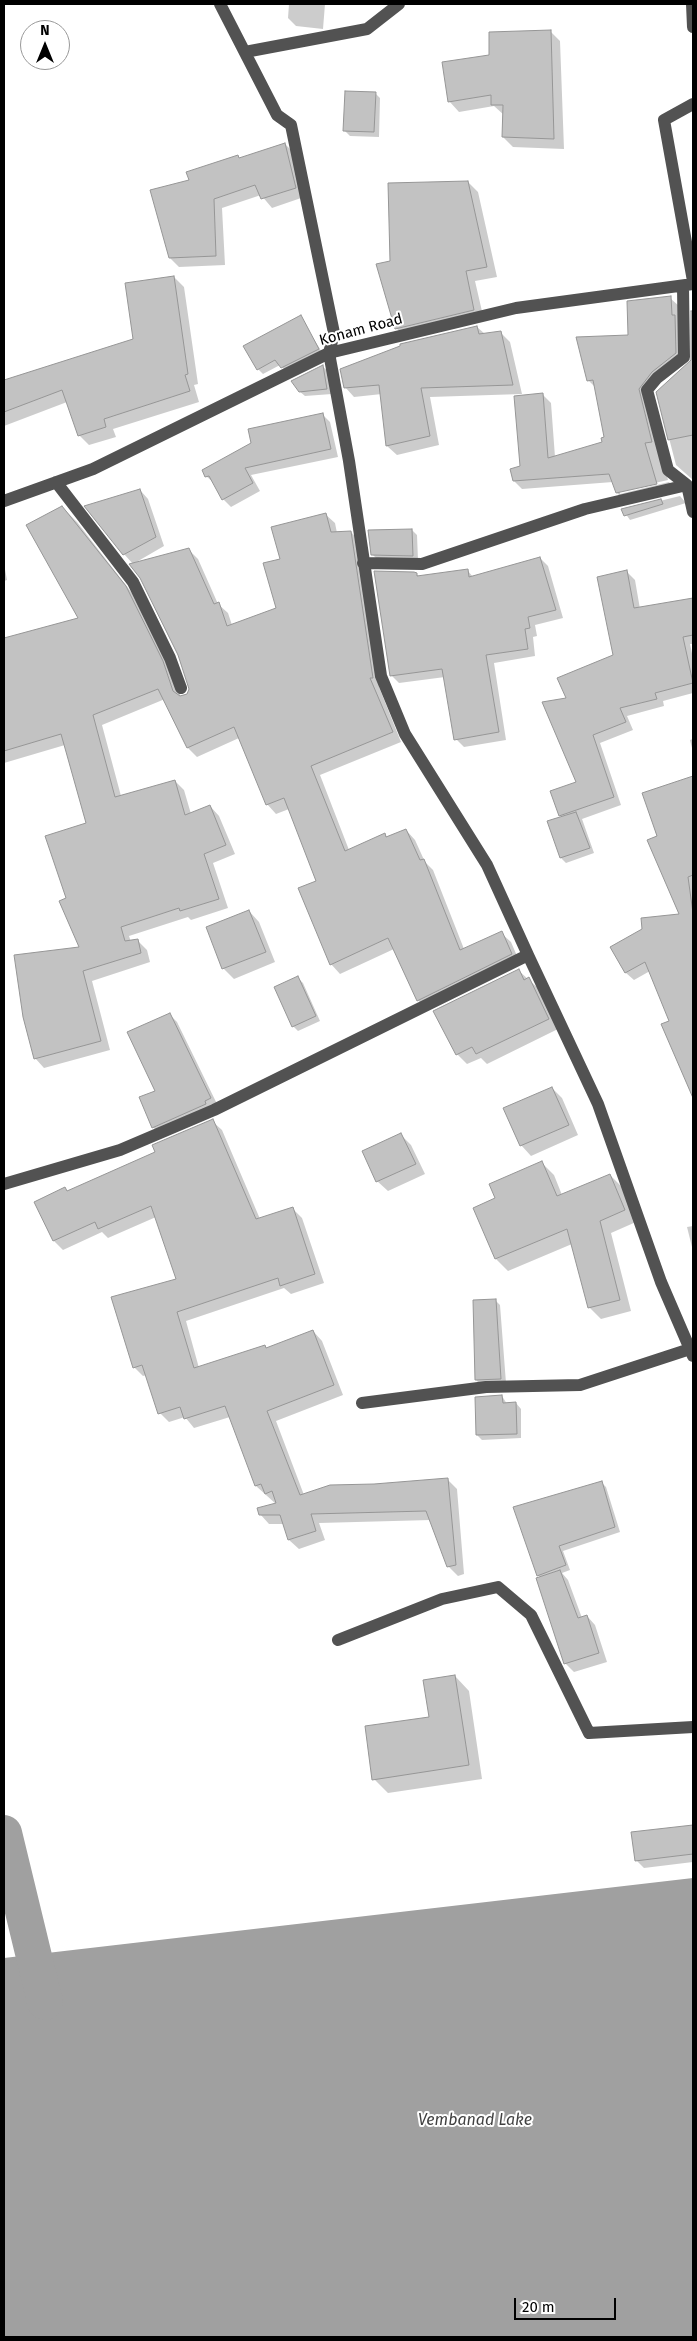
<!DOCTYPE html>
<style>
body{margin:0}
#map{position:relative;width:697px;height:2341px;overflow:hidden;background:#fff;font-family:"Fira Sans",sans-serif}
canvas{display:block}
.frame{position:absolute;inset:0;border:5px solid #000;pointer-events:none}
.north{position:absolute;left:20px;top:20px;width:50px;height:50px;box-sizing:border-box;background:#fff;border:1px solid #999;border-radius:50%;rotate:0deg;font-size:14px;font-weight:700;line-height:20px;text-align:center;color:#000}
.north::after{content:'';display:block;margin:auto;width:18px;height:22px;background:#000;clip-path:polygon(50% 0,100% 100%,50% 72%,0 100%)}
.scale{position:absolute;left:514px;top:2298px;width:102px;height:22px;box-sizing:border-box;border:2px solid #000;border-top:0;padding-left:6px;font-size:15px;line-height:18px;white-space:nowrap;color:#000;-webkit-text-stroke:4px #fff;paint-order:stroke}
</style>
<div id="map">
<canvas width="697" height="2341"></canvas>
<div class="frame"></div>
<div class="north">N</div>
<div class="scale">20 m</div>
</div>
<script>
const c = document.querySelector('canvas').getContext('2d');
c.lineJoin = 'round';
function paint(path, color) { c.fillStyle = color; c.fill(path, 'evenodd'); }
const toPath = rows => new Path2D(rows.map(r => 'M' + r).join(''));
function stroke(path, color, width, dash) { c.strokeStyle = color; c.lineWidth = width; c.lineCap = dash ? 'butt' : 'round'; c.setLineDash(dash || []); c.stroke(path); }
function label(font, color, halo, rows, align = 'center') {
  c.font = font + ' "Fira Sans",sans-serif'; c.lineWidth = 4; c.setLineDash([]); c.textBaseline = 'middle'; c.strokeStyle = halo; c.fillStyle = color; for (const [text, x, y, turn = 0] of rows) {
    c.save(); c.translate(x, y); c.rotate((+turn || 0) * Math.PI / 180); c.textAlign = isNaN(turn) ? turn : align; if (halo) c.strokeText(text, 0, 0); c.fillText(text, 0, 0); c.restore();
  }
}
const water = toPath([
 [693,1878,693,2337,4,2337,4,1958]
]);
const shadow = toPath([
 [289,4,325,4,323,29,296,26,288,18],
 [550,31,560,41,564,149,513,147,503,137,504,115,494,106,459,112,449,101,491,56],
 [375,93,380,98,379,137,350,136,345,131],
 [285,144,294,153,304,197,272,208,261,195,222,208,225,265,179,267,170,258,191,180,237,156,240,159],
 [468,182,478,192,497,277,475,281,484,320,407,338,396,328,392,262],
 [174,277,184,287,198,384,194,385,199,402,113,429,116,437,89,445,79,435,67,402,4,426,4,382,135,340],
 [670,298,679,306,684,362,660,380,647,398,668,480,620,491,620,494,669,482,676,489,625,501,617,493,613,482,522,489,514,481,522,467,543,395,551,403,555,457,604,443,605,438,596,388,588,380,629,336],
 [693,312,693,480,676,465,657,392,693,361],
 [300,317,323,354,287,372,280,365,263,374,258,369],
 [477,327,485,334,501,333,510,342,522,394,430,397,439,445,397,455,387,446,382,394,354,397,345,387],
 [323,367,328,371,332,394,305,396,299,391],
 [323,415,330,422,338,457,251,475,260,491,231,507,223,499,214,483,206,476],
 [140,490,148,499,164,546,133,564,124,554],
 [680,496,686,503,630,520,623,510],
 [62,507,77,522,135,597,171,672,181,697,188,695,190,689,189,550,198,559,218,604,228,613,232,625,277,609,282,560,325,514,335,523,337,533,351,532,360,542,382,687,379,687,401,742,320,775,349,850,385,835,388,838,406,830,415,840,425,862,433,870,464,949,501,933,511,942,520,963,427,1010,418,1000,394,949,340,974,331,964,318,881,289,809,276,814,267,804,239,738,197,757,188,748,165,699,102,725,121,796,175,781,184,790,191,814,210,806,219,816,235,854,213,863,228,908,191,920,188,917,129,936,131,942,138,941,147,950,150,962,92,981,110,1050,44,1068,35,1058,81,948,68,899,87,824,65,745,4,763,4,639,79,619],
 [412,530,417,535,418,560,378,560,372,554],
 [540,558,548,566,563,618,535,625,537,636,533,637,535,656,494,663,506,740,464,747,456,739,445,677,399,683,391,675,416,574,420,577,468,571,473,577],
 [4,564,7,580,4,581],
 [627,572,635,580,640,609,693,599,693,644,690,644,693,658,693,693,663,701,664,706,627,716,633,730,600,743,621,805,582,819,594,853,566,863,561,858,549,822,562,818,552,792,578,783,568,699,614,655],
 [693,739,693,752,690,740],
 [693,777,693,966,686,967,693,983,693,1069,687,1071,671,1022,650,971,634,980,626,973,612,948,681,916,644,794],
 [249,911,259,922,275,962,234,979,224,969,207,928],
 [518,970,539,989,558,1029,487,1064,481,1058,467,1064,457,1054],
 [298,978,303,983,320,1021,298,1031,293,1026],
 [169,1014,177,1022,218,1106,160,1135,153,1127],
 [552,1088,562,1098,578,1135,531,1156,521,1145],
 [212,1121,222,1130,260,1219,292,1208,302,1218,324,1283,291,1294,284,1288,186,1321,199,1368,267,1349,313,1331,322,1341,343,1395,276,1421,304,1495,447,1479,457,1489,464,1574,458,1576,448,1566,431,1520,319,1523,325,1540,299,1549,289,1540,284,1524,269,1524,260,1514,276,1504,256,1486,230,1417,194,1428,185,1417,169,1422,160,1413,147,1375,143,1376,134,1367,178,1280,156,1217,108,1238,102,1232,63,1250,54,1241,65,1188,68,1192,157,1153],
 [401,1135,411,1145,425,1174,388,1191,377,1181],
 [542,1163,554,1175,562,1195,610,1175,622,1187,636,1222,611,1233,631,1311,601,1319,589,1307,572,1244,508,1271,496,1259,475,1209,497,1199],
 [693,1226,693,1251,687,1227],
 [495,1300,500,1305,506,1383,481,1385,476,1380],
 [502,1396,507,1404,516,1403,521,1409,521,1438,482,1440,477,1435],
 [601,1482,606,1487,620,1532,563,1551,570,1570,562,1573,568,1580,582,1618,587,1616,595,1625,607,1662,574,1672,565,1663,541,1578,538,1575],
 [455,1676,469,1691,482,1779,388,1793,374,1779,430,1718],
 [693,1826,693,1862,644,1868,637,1861,633,1833]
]);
const canal = toPath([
 [4,1833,45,2002]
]);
const building = toPath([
 [551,30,554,139,502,137,503,105,491,105,491,95,448,102,442,62,489,55,489,32,551,30],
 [345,91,376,92,374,132,343,131,345,91],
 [285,143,296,188,261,199,255,185,214,199,216,256,169,258,150,190,189,180,186,172,238,155,239,158,285,143],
 [468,181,487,267,466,271,474,310,395,329,376,264,390,261,388,183,468,181],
 [174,276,188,374,185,375,190,391,104,419,106,427,78,436,62,390,4,412,4,380,133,339,125,283,174,276],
 [671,296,672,315,675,315,676,353,652,372,639,389,652,442,645,443,657,484,616,493,609,474,513,481,510,469,520,466,514,396,543,393,548,458,602,442,601,438,604,437,593,380,587,381,576,337,628,335,627,301,671,296],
 [691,311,693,311,693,435,668,440,656,392,691,360,691,311],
 [301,315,319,349,281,368,275,360,257,370,243,346,301,315],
 [477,326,479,334,501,331,513,385,421,388,430,436,386,446,379,385,344,388,340,369,400,346,400,344,477,326],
 [323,365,327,389,299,392,291,381,323,365],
 [323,413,331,449,245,468,253,483,222,500,209,476,205,477,202,470,251,443,248,429,323,413],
 [140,489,156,537,123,555,84,506,140,489],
 [661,499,663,504,624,516,621,509,661,499],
 [62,506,126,586,163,661,173,691,180,696,187,694,189,689,178,655,140,578,129,564,189,548,214,604,219,602,227,626,276,608,263,563,280,559,271,527,326,513,331,532,351,531,373,678,370,678,393,732,311,766,345,851,385,833,386,837,406,829,420,860,424,859,460,950,502,931,512,954,417,1001,388,938,330,965,298,888,316,881,284,798,266,805,234,727,187,748,158,689,93,715,115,797,175,780,185,815,210,805,226,845,204,854,219,899,180,911,179,908,121,927,125,941,138,939,141,953,83,971,101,1041,34,1059,23,1017,14,955,79,947,59,901,66,898,45,836,86,823,61,734,4,751,4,638,78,618,26,525,62,506],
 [412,529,413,556,371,555,368,530,412,529],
 [540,557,556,610,528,617,530,628,525,629,528,649,486,655,499,732,454,740,442,669,390,676,374,571,414,572,417,573,417,576,468,569,469,577,540,557],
 [627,570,634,608,693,598,693,635,683,637,693,683,655,693,657,699,620,708,626,722,593,735,614,797,559,816,550,791,576,782,542,702,566,698,557,678,613,655,597,577,627,570],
 [693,776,693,875,688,877,693,913,693,1098,661,1024,669,1021,645,962,625,973,610,947,642,929,641,918,679,914,647,840,657,836,642,793,693,776],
 [576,812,590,848,560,858,547,821,576,812],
 [249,910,266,952,222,969,206,927,249,910],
 [519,969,524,980,529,977,549,1019,476,1054,472,1047,456,1055,433,1011,519,969],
 [298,976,316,1016,292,1027,274,987,298,976],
 [170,1013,211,1098,205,1101,206,1104,152,1128,139,1097,155,1091,127,1032,170,1013],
 [552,1087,569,1125,520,1146,503,1108,552,1087],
 [213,1119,256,1219,293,1207,315,1274,280,1286,278,1278,177,1312,194,1368,265,1345,266,1348,313,1330,334,1385,267,1411,300,1495,330,1485,374,1484,448,1478,456,1565,447,1567,426,1511,311,1514,316,1531,288,1540,280,1515,259,1515,257,1508,276,1503,272,1491,265,1494,261,1484,255,1486,225,1406,184,1419,180,1407,158,1414,142,1365,133,1368,111,1297,176,1279,151,1206,98,1229,95,1222,53,1241,34,1202,65,1187,67,1191,155,1152,152,1145,213,1119],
 [401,1133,416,1164,376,1182,362,1151,401,1133],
 [542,1161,557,1196,610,1174,625,1210,600,1221,620,1300,588,1308,567,1229,495,1259,473,1208,495,1198,489,1184,542,1161],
 [496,1299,501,1379,475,1380,473,1300,496,1299],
 [502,1395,503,1403,516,1402,517,1434,476,1435,475,1397,502,1395],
 [602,1481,615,1527,559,1546,566,1565,537,1576,513,1507,602,1481],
 [560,1570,578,1618,587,1615,599,1653,564,1664,536,1578,560,1570],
 [455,1675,469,1765,372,1780,365,1726,429,1717,423,1680,455,1675],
 [693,1825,693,1854,635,1861,631,1832,693,1825]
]);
const minor = toPath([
 [220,4,277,115,291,125,334,333,329,353,349,461,381,676,405,734,487,865,528,955],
 [692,4,693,27],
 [245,52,367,29,399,4],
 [693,104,664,120,693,281],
 [56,482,133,582,170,658,181,688],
 [687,485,693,512],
 [4,501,93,469,329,353,516,308,693,284],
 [363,563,422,564,585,509,687,485,668,470,647,390,657,378,684,357,683,287],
 [4,1184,120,1150,214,1110,528,955,598,1104,661,1282,693,1356],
 [362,1403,486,1387,580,1385,690,1349],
 [338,1640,442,1599,498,1587,531,1615,589,1733,693,1727]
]);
const streetNames = [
 ["Konam Road",361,330,-15]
];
const waterNames = [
 ["Vembanad Lake",475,2121]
];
paint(water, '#a0a0a0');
paint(shadow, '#0003');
stroke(canal, '#a0a0a0', 36);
paint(building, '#c2c2c2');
stroke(building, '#969696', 1);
stroke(minor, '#525252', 12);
label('15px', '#000', '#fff', streetNames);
label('italic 16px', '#414141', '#fff', waterNames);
</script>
